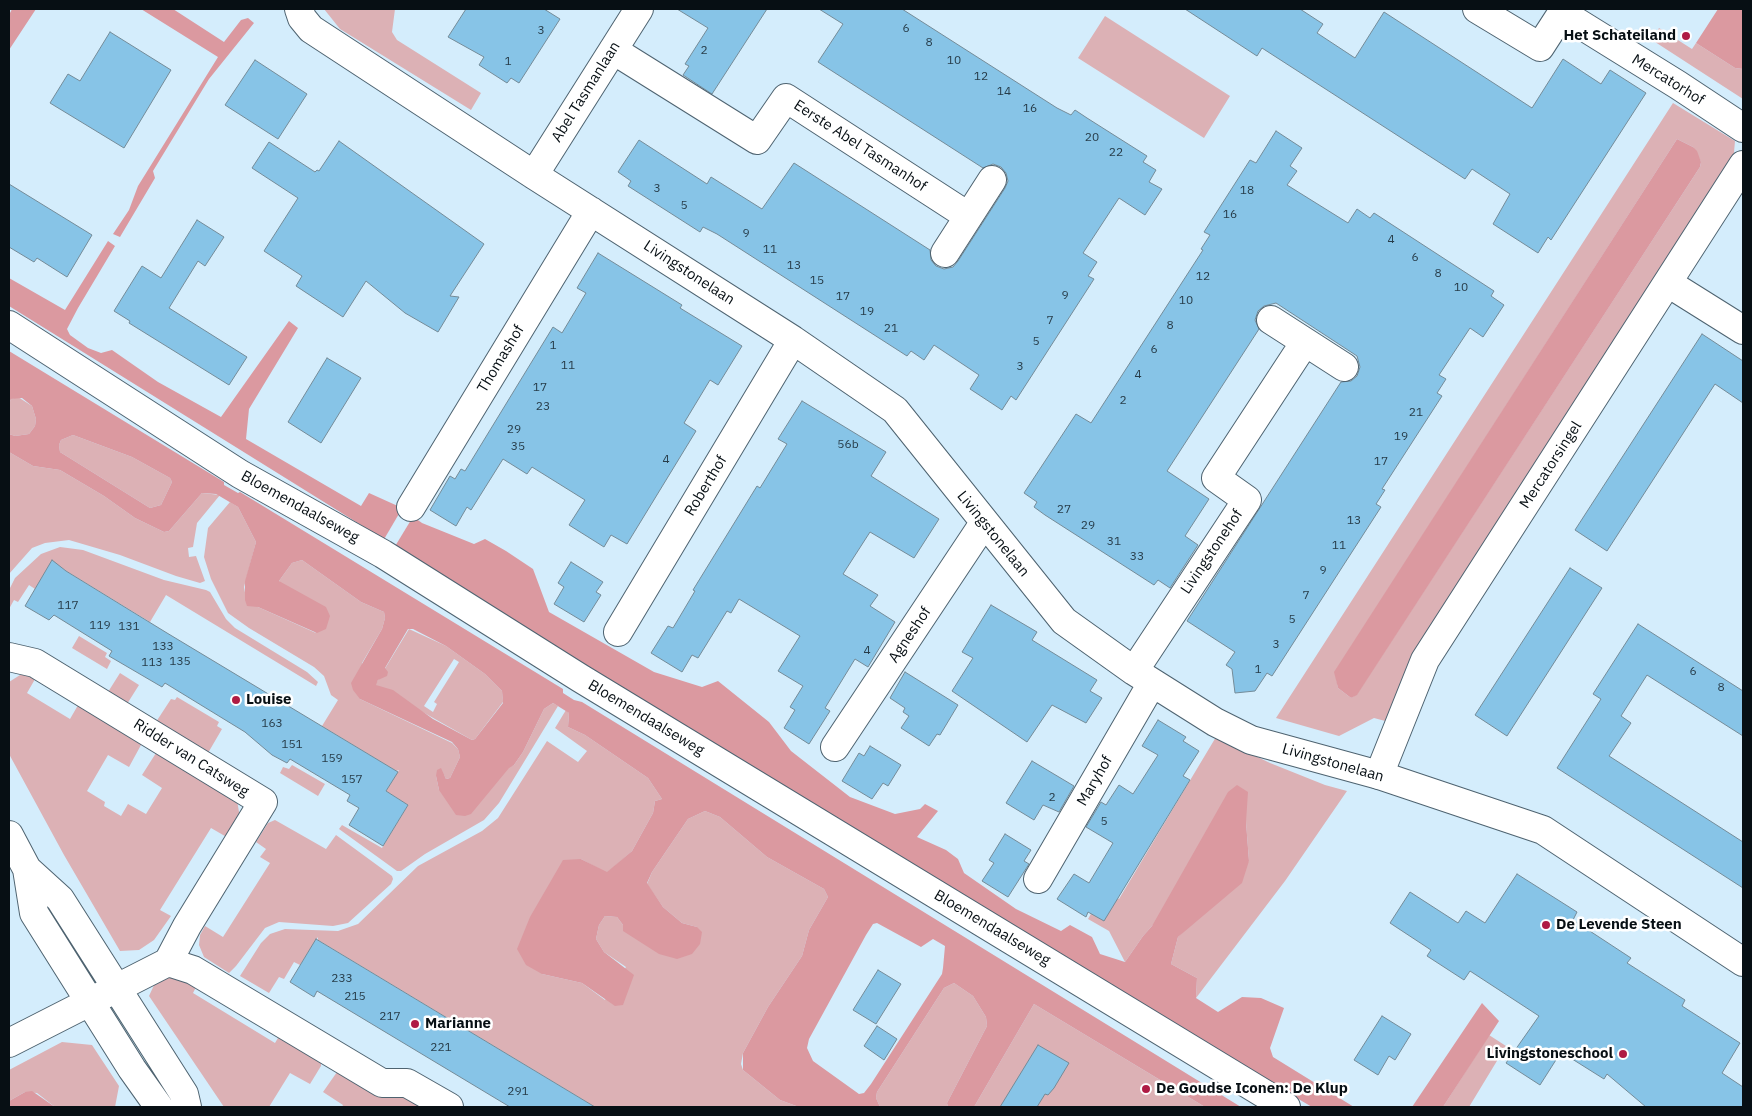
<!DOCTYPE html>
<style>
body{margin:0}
#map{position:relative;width:1752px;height:1116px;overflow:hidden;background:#d4edfc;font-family:"IBM Plex Sans",sans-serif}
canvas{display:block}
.frame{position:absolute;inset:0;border:10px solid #070f14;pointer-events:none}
</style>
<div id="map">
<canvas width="1752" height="1116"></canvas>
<div class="frame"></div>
</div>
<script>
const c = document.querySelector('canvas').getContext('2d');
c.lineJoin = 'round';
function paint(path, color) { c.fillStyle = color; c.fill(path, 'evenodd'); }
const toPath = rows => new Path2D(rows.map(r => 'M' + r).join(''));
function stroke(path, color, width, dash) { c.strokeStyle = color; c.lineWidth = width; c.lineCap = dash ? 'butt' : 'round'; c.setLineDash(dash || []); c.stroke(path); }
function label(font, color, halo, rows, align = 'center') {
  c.font = font + ' "IBM Plex Sans",sans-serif'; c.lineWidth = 5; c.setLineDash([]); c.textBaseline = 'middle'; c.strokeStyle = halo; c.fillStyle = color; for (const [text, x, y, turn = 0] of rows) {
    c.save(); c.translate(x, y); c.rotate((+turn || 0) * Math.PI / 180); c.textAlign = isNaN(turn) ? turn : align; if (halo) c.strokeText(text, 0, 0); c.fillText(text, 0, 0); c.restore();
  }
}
const green = toPath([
 [324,9,395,9,392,32,397,40,481,93,471,110,340,29],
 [1105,16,1230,96,1204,138,1078,58],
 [1659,28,1692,49,1696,43,1735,68,1743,69,1743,99,1652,40],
 [1673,103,1735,141,1733,164,1402,679,1389,722,1374,718,1339,736,1276,718],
 [1677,139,1693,147,1701,162,1700,167,1357,694,1351,698,1338,688,1335,672],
 [18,397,32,406,36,419,35,426,29,434,15,436,9,434,9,404,11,399],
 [73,435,132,457,170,478,172,482,161,505,150,508,60,452,59,445,61,440],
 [9,452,33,466,60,470,104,496,135,518,164,532,169,531,202,493,220,495,197,523,193,547,188,548,189,557,196,556,205,581,200,583,176,576,120,555,69,540,45,543,32,548,9,574],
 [230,502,238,507,256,542,244,587,246,598,258,607,316,633,279,581,292,563,302,560,361,602,384,612,385,618,382,629,362,663,360,699,452,743,458,749,460,757,450,778,446,779,444,775,436,776,439,790,514,765,523,752,544,709,553,703,558,706,499,803,484,820,425,854,401,871,397,871,339,829,342,825,382,848,408,805,386,791,399,770,396,771,322,726,338,700,331,695,324,676,314,667,249,628,228,613,211,579,204,557,208,528],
 [60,547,83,550,164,580,206,590,210,592,226,619,235,628,307,672,318,682,316,686,166,595,150,622,53,563,53,560,35,589,29,585,18,602,14,600,9,609,9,590,15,578,41,554],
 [409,629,446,646,485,674,502,691,503,702,475,739,472,740,375,685],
 [454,659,459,662,434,702,437,704,433,712,424,706],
 [79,636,107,653,105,657,111,661,107,669,72,648],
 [28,670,38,674,27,693,70,719,81,700,142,740,141,745,129,767,108,755,87,791,105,802,104,806,121,816,128,804,146,814,162,788,142,775,156,753,237,800,240,818,230,839,211,828,160,910,171,916,154,940,139,950,120,951,64,855,9,754,9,682],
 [120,673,139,685,127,704,108,692],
 [177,697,219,722,217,726,222,729,208,753,156,722,171,699,175,700],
 [566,710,569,713,568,727,585,735,648,778,662,799,655,801,653,813,632,851,607,873,581,859,542,974,582,983,605,1000,626,967,604,952,596,939,599,925,605,916,617,917,623,925,697,927,682,923,663,907,647,884,652,872,688,819,705,811,720,817,767,857,824,889,828,897,809,930,802,956,768,1007,743,1053,741,1064,743,1070,780,1100,799,1107,595,1107,318,940,318,937,300,965,294,962,284,979,279,977,269,993,240,976,261,943,270,934,285,929,338,931,358,924,418,866,482,831,498,818,547,741,578,762,587,751,555,728],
 [1216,737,1270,763,1325,785,1347,791,1285,881,1196,998,1197,978,1171,964,1178,937,1249,861,1246,822,1143,936,1125,962,1109,931,1088,919,1104,891,1119,899],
 [292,765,325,784,318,796,280,773,283,767,289,769],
 [275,820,326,849,336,835,392,876,393,879,391,884,348,923,333,926,279,922,265,928,236,966,229,973,204,957,199,945,200,935,205,926,223,937,270,863,260,857,266,849,256,842,268,823],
 [173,976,198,983,193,993,275,1043,281,1033,321,1061,321,1066,310,1084,290,1073,269,1107,224,1107,149,996,155,983],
 [954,983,973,996,986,1017,987,1026,947,1103,948,1107,880,1107,876,1098,877,1092,944,988],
 [1034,1004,1205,1107,974,1107],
 [1489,1035,1506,1046,1469,1107,1443,1107],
 [62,1042,92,1045,119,1086,115,1107,55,1107,37,1093,25,1092,9,1101,9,1070],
 [337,1072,394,1091,432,1107,342,1107,343,1105,323,1092]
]);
const water = toPath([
 [12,9,36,9,9,50,9,15],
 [141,9,173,9,224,42,241,20,248,18,254,23,209,79,153,171,155,178,120,237,113,234,129,210,138,186,218,57],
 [1718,9,1743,9,1743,69,1735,68,1696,43],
 [1677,139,1693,147,1697,151,1701,162,1700,167,1357,695,1351,698,1338,688,1334,672],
 [108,241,115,246,78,308,67,329,70,335,88,348,101,353,112,350,158,382,221,417,289,321,298,328,249,409,246,439,361,506,369,493,400,507,422,523,474,544,485,539,506,551,533,569,549,612,654,672,702,687,718,681,769,722,791,751,850,797,895,814,920,809,925,804,938,811,917,837,946,850,958,859,964,873,1016,909,1061,931,1070,925,1092,937,1100,954,1125,962,1143,936,1152,926,1228,792,1237,785,1248,792,1246,822,1249,861,1242,883,1178,937,1171,964,1197,978,1196,998,1218,1012,1242,997,1261,998,1284,1008,1270,1048,1273,1057,1354,1107,1312,1107,1156,1015,811,805,9,306,9,278,65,310],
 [9,351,224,482,224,485,238,493,240,492,563,689,563,693,574,700,582,702,1241,1107,1205,1107,1034,1004,974,1107,948,1107,947,1103,987,1026,986,1017,973,996,954,983,944,988,877,1092,876,1098,880,1107,799,1107,780,1100,743,1070,743,1053,768,1007,802,956,809,930,828,897,824,889,767,857,720,817,705,811,688,819,652,872,647,883,663,907,682,923,697,927,702,932,700,944,692,954,677,959,659,954,623,931,623,925,617,917,605,916,599,925,596,939,604,952,634,975,623,1005,615,1006,582,983,542,974,526,965,517,949,530,917,563,860,581,859,607,872,632,851,653,813,655,801,662,799,648,778,585,735,568,727,569,713,553,703,544,709,523,752,514,765,509,768,471,814,465,816,456,815,439,790,436,776,437,770,441,768,446,779,450,778,460,757,458,749,452,742,360,699,353,690,351,683,382,629,385,618,384,612,361,602,302,560,292,563,279,581,326,607,330,616,326,629,317,633,258,607,247,606,245,600,245,581,256,542,238,507,216,494,202,493,169,531,164,532,135,518,104,496,60,470,33,466,9,452,9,434,15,436,29,434,35,426,36,419,32,406,22,398,11,399,9,404],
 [73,435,132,457,170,478,172,482,161,505,150,508,60,452,59,445,61,440],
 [408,629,413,629,446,646,485,674,502,691,503,703,475,739,472,740,433,719,393,690,376,685,378,680,387,676,388,672,385,668],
 [877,923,921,947,933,939,945,946,943,968,942,974,871,1084,864,1093,859,1094,813,1061,807,1048,809,1039,866,935,873,924],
 [1482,1003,1499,1021,1443,1107,1412,1107],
 [32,1091,55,1107,9,1107,9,1101,25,1092]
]);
const pier = toPath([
 [403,507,414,515,394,548,383,541]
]);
const building = toPath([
 [466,9,544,9,560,19,519,83,511,78,507,83,479,65,484,57,448,37,466,9],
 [677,9,767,9,712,94,683,75,689,66,685,64,708,28,677,9],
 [819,9,902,9,1057,108,1071,115,1075,110,1087,118,1147,156,1143,162,1156,170,1149,182,1162,189,1145,215,1119,198,1083,253,1097,262,1088,276,1094,279,1016,400,1011,396,1002,410,970,389,979,375,934,345,924,360,911,351,907,356,717,234,703,227,700,232,628,186,631,181,618,172,639,140,707,184,711,177,762,209,794,163,930,250,931,260,936,266,944,269,953,267,958,261,1005,188,1008,181,1006,173,1001,167,993,164,983,168,818,62,843,24,819,9],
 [1185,9,1300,9,1323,24,1317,33,1355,58,1384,12,1532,108,1563,59,1601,84,1610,70,1646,93,1551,240,1548,237,1538,253,1493,224,1510,194,1472,169,1465,179,1262,48,1257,56,1185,9],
 [110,32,171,70,124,148,50,103,68,74,80,81,110,32],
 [255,60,307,94,278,139,225,105,255,60],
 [1276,131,1302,148,1290,166,1297,171,1287,185,1348,223,1357,209,1370,218,1374,213,1494,291,1491,296,1504,305,1483,337,1470,328,1439,375,1446,379,1437,393,1442,396,1382,489,1385,490,1376,504,1381,507,1272,676,1267,673,1255,691,1235,693,1232,669,1226,665,1235,652,1187,621,1341,382,1351,381,1357,376,1360,367,1357,356,1276,303,1264,306,1258,311,1255,320,1259,329,1167,471,1209,499,1185,536,1198,545,1170,588,1158,580,1154,585,1045,515,1034,507,1037,502,1024,493,1076,414,1091,423,1203,250,1201,249,1210,235,1204,232,1250,160,1256,163,1276,131],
 [339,141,484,244,450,296,459,297,438,332,405,313,366,281,343,317,296,286,302,276,264,251,298,198,252,168,269,142,315,172,317,170,319,171,339,141],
 [9,184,92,235,67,277,37,258,34,262,9,247,9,184],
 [197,220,224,237,205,266,198,261,169,308,247,357,229,385,129,323,130,321,114,311,142,266,161,278,197,220],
 [598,253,682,305,680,308,742,346,718,385,710,380,684,423,696,431,627,544,611,535,604,547,569,525,585,500,532,467,527,474,503,459,471,510,467,507,456,526,430,510,450,476,455,479,461,469,465,471,553,327,562,333,586,293,577,288,598,253],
 [1702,334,1743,361,1743,403,1715,384,1607,551,1575,530,1702,334],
 [327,358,361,378,321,443,288,422,327,358],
 [802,401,886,452,871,476,939,519,914,558,870,532,843,574,878,595,870,606,895,622,868,667,855,659,825,708,830,711,809,744,784,728,795,710,790,707,803,686,778,671,800,636,739,599,731,613,727,611,698,658,692,655,682,672,651,653,668,626,673,628,695,591,693,590,757,486,760,488,787,444,778,439,802,401],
 [52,560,66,571,167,633,398,772,386,791,408,805,383,846,349,825,359,808,347,801,350,795,290,759,287,763,272,755,245,732,165,683,162,687,109,656,112,651,54,615,49,620,25,606,52,560],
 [571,562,603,582,596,592,601,595,584,622,554,604,564,587,558,583,571,562],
 [1570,568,1602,588,1507,736,1475,715,1570,568],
 [991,605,1037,632,1032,640,1097,680,1090,691,1102,698,1086,723,1052,705,1027,742,952,691,973,658,962,652,991,605],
 [1638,624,1743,691,1743,736,1647,675,1621,716,1631,723,1609,756,1743,842,1743,888,1557,768,1601,699,1593,694,1638,624],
 [905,672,958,705,940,735,937,734,929,746,901,728,909,716,903,712,905,708,890,698,905,672],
 [1158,720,1186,737,1183,741,1199,751,1183,776,1190,780,1104,921,1088,912,1086,917,1057,899,1074,874,1089,883,1113,843,1086,827,1101,802,1106,805,1119,785,1133,794,1158,755,1142,746,1158,720],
 [870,746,901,765,888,786,883,783,872,799,842,781,859,753,864,756,870,746],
 [1032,761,1074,786,1059,812,1043,805,1034,820,1006,803,1032,761],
 [1005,834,1031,850,1024,861,1029,864,1008,897,982,881,994,863,989,860,1005,834],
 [1517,874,1577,912,1573,920,1631,958,1627,963,1685,1000,1682,1006,1740,1043,1722,1073,1743,1087,1743,1107,1646,1107,1607,1074,1604,1079,1561,1052,1540,1085,1506,1063,1539,1016,1470,971,1464,980,1427,956,1431,950,1390,923,1410,892,1458,923,1466,911,1485,923,1517,874],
 [316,939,487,1042,595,1107,510,1107,317,991,314,997,290,982,316,939],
 [878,970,901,984,876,1024,853,1010,878,970],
 [1382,1016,1411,1034,1395,1060,1389,1056,1378,1075,1354,1060,1382,1016],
 [877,1026,897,1039,884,1060,864,1046,877,1026],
 [1038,1045,1069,1063,1054,1088,1048,1095,1045,1094,1037,1107,1000,1107,1038,1045]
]);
const minor = toPath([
 [299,9,302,18,311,29,534,175,793,340,895,410,1064,621,1134,671,1215,722,1251,740,1379,775,1543,830,1743,962],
 [1477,9,1540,47,1562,13,1678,85,1743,128],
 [613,50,757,140,786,98,968,216],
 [534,175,639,9],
 [945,253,992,180],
 [1668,283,1743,330],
 [1271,320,1344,367],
 [9,325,240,474,383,554,580,678,1286,1107],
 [411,507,591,211],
 [618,632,793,340],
 [9,657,35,663,263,802,187,926,168,962,9,1043],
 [1134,671,1247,500,1216,478,1305,342],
 [835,747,984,523],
 [9,835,27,869,60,899,184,1094,187,1107],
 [27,869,34,913,132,1069,159,1107],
 [1038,879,1152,683],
 [168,962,193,970,382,1083,407,1083,449,1107]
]);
const tertiary = toPath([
 [1379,775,1425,660,1743,165]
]);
const markers = [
 [1686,36,5,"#af1b44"],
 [236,700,5,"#af1b44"],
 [1546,925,5,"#af1b44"],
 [415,1024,5,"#af1b44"],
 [1623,1054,5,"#af1b44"],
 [1146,1089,5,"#af1b44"]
];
const numberNames = [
 ["6",906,29],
 ["3",541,31],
 ["8",929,43],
 ["2",704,51],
 ["10",954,61],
 ["1",508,62],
 ["12",981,77],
 ["14",1004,92],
 ["16",1030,109],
 ["20",1092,138],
 ["22",1116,153],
 ["3",657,189],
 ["18",1247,191],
 ["5",684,206],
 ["16",1230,215],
 ["9",746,234],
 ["4",1391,240],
 ["11",770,250],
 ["6",1415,258],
 ["13",794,266],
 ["8",1438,274],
 ["12",1203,277],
 ["15",817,281],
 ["10",1461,288],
 ["9",1065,296],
 ["17",843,297],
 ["10",1186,301],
 ["19",867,312],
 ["7",1050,321],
 ["8",1170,326],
 ["21",891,329],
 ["5",1036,342],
 ["1",553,346],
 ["6",1154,350],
 ["11",568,366],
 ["3",1020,367],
 ["4",1138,375],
 ["17",540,388],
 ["2",1123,401],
 ["23",543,407],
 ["21",1416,413],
 ["29",514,430],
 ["19",1401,437],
 ["56b",848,445],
 ["35",518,447],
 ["4",666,460],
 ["17",1381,462],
 ["27",1064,510],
 ["13",1354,521],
 ["29",1088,526],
 ["31",1114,542],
 ["11",1339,546],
 ["33",1137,557],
 ["9",1323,571],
 ["7",1306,596],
 ["117",68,606],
 ["5",1292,620],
 ["119",100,626],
 ["131",129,627],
 ["3",1276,645],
 ["133",163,647],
 ["4",867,651],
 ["135",180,662],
 ["113",152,663],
 ["1",1258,670],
 ["6",1693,672],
 ["8",1721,688],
 ["163",272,724],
 ["151",292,745],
 ["159",332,759],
 ["157",352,780],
 ["2",1052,798],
 ["5",1104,822],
 ["233",342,979],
 ["215",355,997],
 ["217",390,1017],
 ["221",441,1048],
 ["291",518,1092]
];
const poiNames = [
 ["Het Schateiland",1676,36,"right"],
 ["Louise",246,700],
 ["De Levende Steen",1556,925],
 ["Marianne",425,1024],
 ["Livingstoneschool",1613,1054,"right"],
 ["De Goudse Iconen: De Klup",1156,1089]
];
const streetNames = [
 ["Mercatorhof",1668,80,32],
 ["Abel Tasmanlaan",586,92,-58],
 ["Eerste Abel Tasmanhof",860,146,33],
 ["Livingstonelaan",689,273,33],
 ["Thomashof",501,359,-59],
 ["Mercatorsingel",1551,465,-57],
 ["Roberthof",706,486,-59],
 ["Bloemendaalseweg",300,507,29],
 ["Livingstonelaan",993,534,51],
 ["Livingstonehof",1212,552,-56],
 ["Agneshof",910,635,-56],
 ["Bloemendaalseweg",646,718,31],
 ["Ridder van Catsweg",191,758,32],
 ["Livingstonelaan",1333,763,16],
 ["Maryhof",1095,781,-60],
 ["Bloemendaalseweg",992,928,31]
];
paint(green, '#dcb1b5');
paint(water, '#db99a0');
paint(pier, '#d4edfc');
paint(building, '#87c4e7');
stroke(building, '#748b98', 1);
stroke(minor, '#4e6370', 30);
stroke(tertiary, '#4e6370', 30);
stroke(minor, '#fff', 28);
stroke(tertiary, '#fff', 28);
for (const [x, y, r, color] of markers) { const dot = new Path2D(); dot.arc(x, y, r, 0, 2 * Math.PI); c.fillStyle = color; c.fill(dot); stroke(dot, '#fff', 2); }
label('12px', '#273c49', null, numberNames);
label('bold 15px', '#070f14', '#fff', poiNames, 'left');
label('15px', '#070f14', '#fff', streetNames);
</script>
